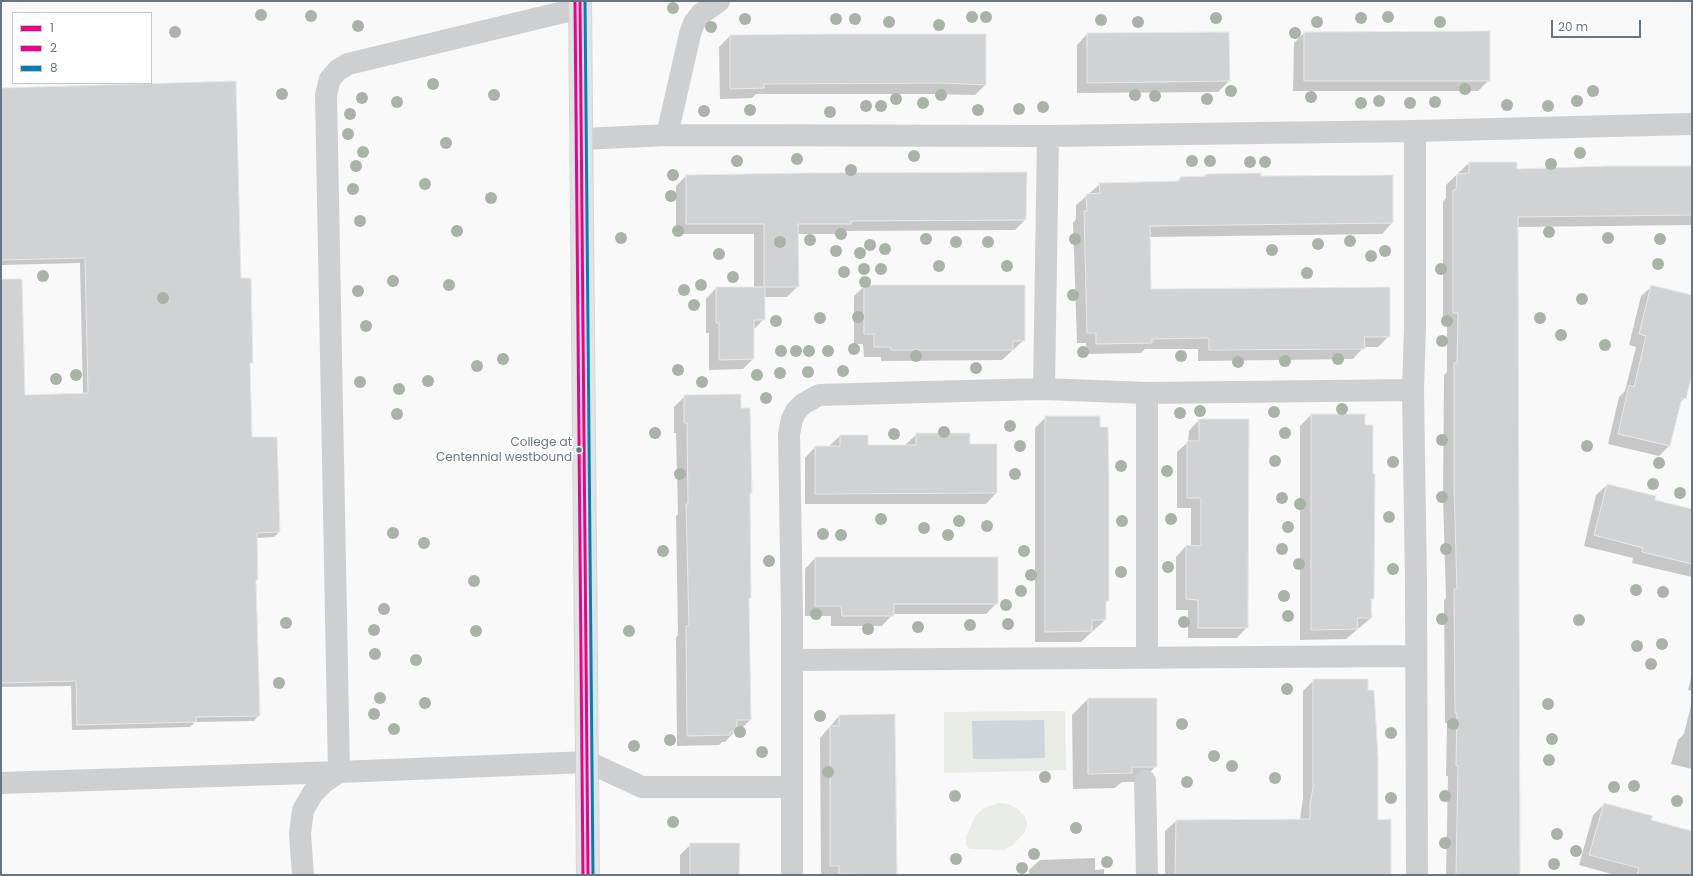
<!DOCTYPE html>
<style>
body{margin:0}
#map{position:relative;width:1693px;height:876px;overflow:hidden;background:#f9f9f9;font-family:Poppins,sans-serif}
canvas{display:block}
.frame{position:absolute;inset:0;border:2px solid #657683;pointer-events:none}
.legend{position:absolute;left:12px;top:12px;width:140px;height:72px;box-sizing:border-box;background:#fff;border:1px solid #c1c8cd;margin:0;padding:5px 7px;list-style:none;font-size:12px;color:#657683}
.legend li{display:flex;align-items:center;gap:8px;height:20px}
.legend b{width:20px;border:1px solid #c1c8cd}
.scale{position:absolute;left:1551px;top:20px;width:90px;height:18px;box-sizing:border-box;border:2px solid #657683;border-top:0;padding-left:5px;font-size:12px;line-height:14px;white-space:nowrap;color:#657683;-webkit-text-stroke:3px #fff;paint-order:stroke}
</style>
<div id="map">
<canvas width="1693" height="876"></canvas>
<div class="frame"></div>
<ul class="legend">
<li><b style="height:5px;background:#ec008c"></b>1</li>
<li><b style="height:5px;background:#ec008c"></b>2</li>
<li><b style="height:5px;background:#0082b1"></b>8</li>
</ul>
<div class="scale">20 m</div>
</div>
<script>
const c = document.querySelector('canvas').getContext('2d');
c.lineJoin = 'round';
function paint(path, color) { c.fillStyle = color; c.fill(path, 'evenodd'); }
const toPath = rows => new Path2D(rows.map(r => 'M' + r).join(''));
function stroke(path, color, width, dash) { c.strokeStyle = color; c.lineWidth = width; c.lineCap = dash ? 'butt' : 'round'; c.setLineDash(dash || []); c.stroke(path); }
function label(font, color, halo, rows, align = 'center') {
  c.font = font + ' Poppins,sans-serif'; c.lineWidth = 4; c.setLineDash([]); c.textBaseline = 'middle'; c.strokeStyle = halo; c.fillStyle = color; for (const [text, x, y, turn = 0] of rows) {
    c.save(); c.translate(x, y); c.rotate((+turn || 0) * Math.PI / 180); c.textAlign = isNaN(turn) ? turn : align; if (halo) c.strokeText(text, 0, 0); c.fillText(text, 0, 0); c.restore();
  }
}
const green = toPath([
 [1065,711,1066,770,944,773,944,712],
 [999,803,1008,804,1017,808,1025,817,1027,824,1025,832,1012,846,1003,850,969,849,966,844,966,837,976,815,984,808]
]);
const water = toPath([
 [1044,720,1045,758,973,759,972,721]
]);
const shadow = toPath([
 [1304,33,1489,80,1478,91,1293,91,1294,43],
 [1087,34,1229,81,1218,92,1077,93,1077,45],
 [985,35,985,85,975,95,932,94,756,94,752,98,720,99,719,47,730,36],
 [1,89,240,279,252,362,249,365,252,438,279,532,274,537,257,538,257,579,255,581,259,715,254,721,195,722,190,727,72,730,71,686,1,687,1,308,24,396,83,394,80,263,1,265],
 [1469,163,1516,170,1692,167,1692,225,1517,227,1520,875,1446,875,1448,776,1446,776,1447,723,1445,723,1444,601,1446,598,1443,498,1444,375,1447,372,1447,323,1443,324,1443,202,1446,198,1446,185],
 [1206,175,1260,177,1392,223,1382,234,1149,237,1150,290,1389,336,1378,347,1364,347,1353,359,1198,361,1198,349,1145,349,1141,353,1086,354,1086,343,1077,343,1073,223,1076,219,1076,205,1100,184,1176,182,1181,178,1203,177],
 [686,176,1025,220,1015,230,842,231,840,234,797,234,798,286,787,297,764,297,764,319,753,330,753,359,743,369,709,370,709,333,706,333,706,299,716,288,754,288,754,234,676,234,676,186],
 [865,286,1024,340,1002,360,881,361,881,357,864,357,863,344,854,344,854,296],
 [1652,286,1692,296,1692,371,1685,398,1679,404,1670,445,1659,456,1608,444,1619,397,1625,391,1636,347,1629,345,1641,296],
 [685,396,740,409,751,492,749,495,750,598,748,600,750,720,740,730,736,730,725,742,722,742,719,745,677,746,676,638,678,635,676,516,678,514,676,433,674,433,674,407],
 [1311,415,1373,599,1370,602,1371,618,1346,639,1300,640,1300,426],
 [1046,417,1108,601,1105,603,1105,620,1081,642,1035,642,1035,428],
 [1199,420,1247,627,1237,638,1188,638,1188,610,1176,610,1176,557,1186,546,1191,546,1191,508,1177,508,1177,452,1188,442,1189,431],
 [917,434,969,445,996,493,986,504,805,504,805,458,815,447,829,446,840,436,867,446,906,446,906,444],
 [1607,485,1654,500,1692,510,1692,577,1632,563,1633,558,1584,546,1596,495],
 [815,558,997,603,986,614,893,614,882,626,831,626,831,616,805,616,805,569],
 [1692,674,1692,691,1688,690],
 [1314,680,1377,821,1390,875,1165,875,1165,831,1176,821,1300,820,1303,798,1303,691],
 [1088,699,1156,699,1156,766,1141,782,1122,782,1115,788,1073,789,1072,715],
 [1692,701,1692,769,1671,764,1678,740,1684,734],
 [894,715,896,875,821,875,820,738,839,716],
 [1604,804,1650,821,1692,832,1692,875,1615,875,1579,865,1593,815],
 [691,844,738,875,680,875,680,855],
 [1095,858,1095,870,1104,869,1104,875,1029,875,1029,870,1040,860]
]);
const building = toPath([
 [1490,31,1490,81,1304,81,1304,32,1490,31],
 [1229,32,1230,81,1087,83,1087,33,1229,32],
 [830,34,986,34,986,85,943,83,764,84,764,88,730,89,730,35,830,34],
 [236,81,241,278,251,278,253,363,250,363,252,437,277,437,280,532,257,533,258,580,256,580,260,716,196,717,196,722,77,725,76,681,1,683,1,279,22,279,25,395,88,393,85,258,1,260,1,88,236,81],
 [1469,162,1517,162,1517,169,1607,166,1692,166,1692,215,1518,217,1520,875,1456,875,1458,766,1456,766,1457,713,1455,713,1454,589,1457,589,1454,487,1454,363,1457,363,1458,313,1453,313,1453,190,1456,190,1457,174,1469,173,1469,162],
 [1027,172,1026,220,851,221,851,224,798,224,799,287,765,287,765,320,754,320,754,359,719,360,719,323,716,323,716,287,764,287,764,224,686,224,686,175,807,173,1027,172],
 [1261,173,1261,176,1393,175,1393,223,1150,226,1151,289,1390,287,1390,337,1364,337,1365,349,1209,350,1209,338,1152,339,1152,343,1096,344,1096,333,1087,333,1084,211,1087,211,1086,194,1100,193,1099,183,1180,181,1180,177,1206,176,1206,174,1261,173],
 [864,285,1025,285,1025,341,1013,341,1013,350,891,350,891,347,874,347,874,334,864,334,864,285],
 [1651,285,1692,295,1692,375,1686,399,1682,398,1670,446,1618,434,1629,385,1634,387,1646,336,1639,334,1651,285],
 [741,394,741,408,750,408,752,493,750,493,751,598,749,598,751,720,737,720,737,732,730,732,730,735,687,736,686,626,689,626,686,504,688,504,687,423,684,423,684,395,741,394],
 [1311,414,1365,414,1365,425,1373,425,1373,474,1375,474,1374,599,1371,599,1372,618,1357,618,1358,629,1311,630,1311,414],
 [1045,416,1100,416,1100,427,1108,427,1109,476,1109,601,1106,601,1106,620,1092,620,1092,631,1045,632,1045,416],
 [1199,419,1249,419,1248,628,1198,628,1198,600,1186,599,1186,545,1201,546,1201,498,1187,498,1187,441,1199,441,1199,419],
 [916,433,970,433,970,444,997,444,997,493,815,494,815,446,840,446,840,435,868,435,868,445,916,445,916,433],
 [1607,484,1656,496,1655,500,1692,509,1692,564,1642,552,1643,548,1594,535,1607,484],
 [815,557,998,557,998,604,894,604,894,616,842,616,841,606,815,606,815,557],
 [1313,679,1368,679,1368,690,1374,690,1378,756,1378,820,1391,819,1391,875,1175,875,1176,820,1310,819,1310,805,1313,787,1313,679],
 [1088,698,1157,698,1157,767,1132,767,1132,773,1088,774,1088,698],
 [895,714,897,875,839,874,839,866,830,866,830,726,839,726,839,715,895,714],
 [1604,803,1653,816,1651,820,1692,831,1692,875,1637,875,1639,868,1589,855,1604,803],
 [690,843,740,843,739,875,690,875,690,843]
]);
const minor = toPath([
 [1415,131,1415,327,1413,390,1416,582,1417,875],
 [667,135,690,34,694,23,701,14,719,1],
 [582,139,667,135,1048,136,1259,133,1415,131,1692,124],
 [1044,389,1048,136],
 [1147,393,1147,657],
 [792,660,1415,656],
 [339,772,326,95,330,79,338,70,348,64,580,8],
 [1145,781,1147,875],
 [1,783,339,772,588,762,642,787,791,787],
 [303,875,300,834,303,810,313,793,324,782,339,772],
 [792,875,792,614,789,434,792,419,796,411,803,404,819,395,962,391,1044,389,1147,393,1413,390]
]);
const major = toPath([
 [580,1,588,875]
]);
const bus1 = toPath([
 [580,1,588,875]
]);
const bus2 = toPath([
 [575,1,583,875]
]);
const bus3 = toPath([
 [585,1,593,875]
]);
const trees = [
 [673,8],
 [261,15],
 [311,16],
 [972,17],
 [986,17],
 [1388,17],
 [1216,18],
 [1361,18],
 [745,19],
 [836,19],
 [855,19],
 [1101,20],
 [889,22],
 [1138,22],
 [1317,22],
 [1440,22],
 [939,25],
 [358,26],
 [711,27],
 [175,32],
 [1295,33],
 [433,84],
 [1465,89],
 [1231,91],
 [1593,91],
 [282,94],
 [494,95],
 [941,95],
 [1135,95],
 [1155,96],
 [1311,97],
 [362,98],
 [896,99],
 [1207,99],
 [1379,101],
 [1577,101],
 [397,102],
 [1435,102],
 [923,103],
 [1361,103],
 [1410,103],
 [1507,105],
 [866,106],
 [881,106],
 [1548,106],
 [1043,107],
 [1019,109],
 [750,110],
 [978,110],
 [704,111],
 [830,112],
 [350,114],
 [348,134],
 [446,143],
 [363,152],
 [1580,153],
 [914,156],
 [797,159],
 [737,161],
 [1192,161],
 [1210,161],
 [1250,162],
 [1265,162],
 [1551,164],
 [356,166],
 [851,170],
 [673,175],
 [425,184],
 [353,189],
 [671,196],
 [491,198],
 [360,221],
 [457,231],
 [678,231],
 [1549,232],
 [841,234],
 [621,238],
 [1608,238],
 [926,239],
 [1075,239],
 [1660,239],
 [810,240],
 [1350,241],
 [780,242],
 [956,242],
 [988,242],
 [1318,244],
 [870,245],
 [885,249],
 [1272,250],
 [836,251],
 [1385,251],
 [860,253],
 [719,254],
 [1371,256],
 [1658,264],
 [939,266],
 [1007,266],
 [864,269],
 [881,269],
 [1441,269],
 [844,272],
 [1307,273],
 [43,276],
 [733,277],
 [393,281],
 [865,282],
 [449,285],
 [701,285],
 [684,290],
 [358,291],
 [1073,295],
 [163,298],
 [1582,299],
 [694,305],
 [858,317],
 [820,318],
 [1540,318],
 [776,321],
 [1447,321],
 [366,326],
 [1561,335],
 [1442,341],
 [1605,345],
 [854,349],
 [781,351],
 [796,351],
 [809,351],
 [828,351],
 [1083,352],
 [916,356],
 [1181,356],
 [503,359],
 [1338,359],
 [1285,361],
 [1238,362],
 [477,366],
 [976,368],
 [678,370],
 [843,371],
 [808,372],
 [780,373],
 [76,375],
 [757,375],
 [56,379],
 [428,381],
 [360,382],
 [702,382],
 [399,389],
 [766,398],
 [1342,409],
 [1200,411],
 [1274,412],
 [1180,413],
 [397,414],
 [1010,426],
 [944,432],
 [655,433],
 [1285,433],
 [894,434],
 [1442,440],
 [1020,446],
 [1587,446],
 [1275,461],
 [1393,462],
 [1659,463],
 [1121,466],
 [1167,471],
 [680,474],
 [1015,474],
 [1653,484],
 [1680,493],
 [1442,497],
 [1282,498],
 [1300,504],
 [1389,517],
 [881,519],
 [1171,519],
 [959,521],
 [1122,521],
 [987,526],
 [1288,527],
 [924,528],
 [393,533],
 [823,534],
 [841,535],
 [948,535],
 [424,543],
 [1282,549],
 [1446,549],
 [663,551],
 [1024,551],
 [769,561],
 [1299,564],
 [1168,567],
 [1393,569],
 [1121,572],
 [1031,575],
 [474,581],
 [1636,590],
 [1021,591],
 [1663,592],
 [1284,596],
 [1006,605],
 [384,609],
 [816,614],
 [1288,616],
 [1442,619],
 [1579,620],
 [1184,622],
 [286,623],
 [1008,624],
 [970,625],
 [918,627],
 [868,629],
 [374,630],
 [476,631],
 [629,631],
 [1662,644],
 [1637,646],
 [375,654],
 [416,660],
 [1651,664],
 [279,683],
 [1287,689],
 [380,698],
 [425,703],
 [1548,704],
 [374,714],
 [820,716],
 [1182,724],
 [1453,724],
 [394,729],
 [740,732],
 [1391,733],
 [1552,739],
 [670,740],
 [634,746],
 [762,752],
 [1214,756],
 [1549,760],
 [1232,766],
 [828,772],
 [1045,777],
 [1275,778],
 [1187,782],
 [1634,786],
 [1614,787],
 [955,796],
 [1445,796],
 [1391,798],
 [1677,801],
 [673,822],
 [1076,828],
 [1557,834],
 [1445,843],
 [1576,851],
 [1034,854],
 [956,859],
 [1107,862],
 [1554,864],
 [1022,868]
];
const markers = [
 [579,450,3.5,"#657683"]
];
const busNames = [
 ["College at",572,443],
 ["Centennial westbound",572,458]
];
paint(green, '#e8ebe6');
paint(water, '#ced6d9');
paint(shadow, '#0003');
paint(building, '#d0d2d3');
stroke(building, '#e8e8e8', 1);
stroke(major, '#d5d6d7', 24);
stroke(minor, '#cecfd0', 22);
stroke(major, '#e1e2e2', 22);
stroke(bus1, '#ec008c', 3);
stroke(bus2, '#ec008c', 3);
stroke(bus3, '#0082b1', 3);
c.fillStyle = '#a9b3a7';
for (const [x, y] of trees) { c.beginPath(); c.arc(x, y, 6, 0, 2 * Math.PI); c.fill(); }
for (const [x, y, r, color] of markers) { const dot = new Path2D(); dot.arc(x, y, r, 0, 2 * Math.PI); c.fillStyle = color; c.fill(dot); stroke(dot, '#fff', 1.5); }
label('12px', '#657683', '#fff', busNames, 'right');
</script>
